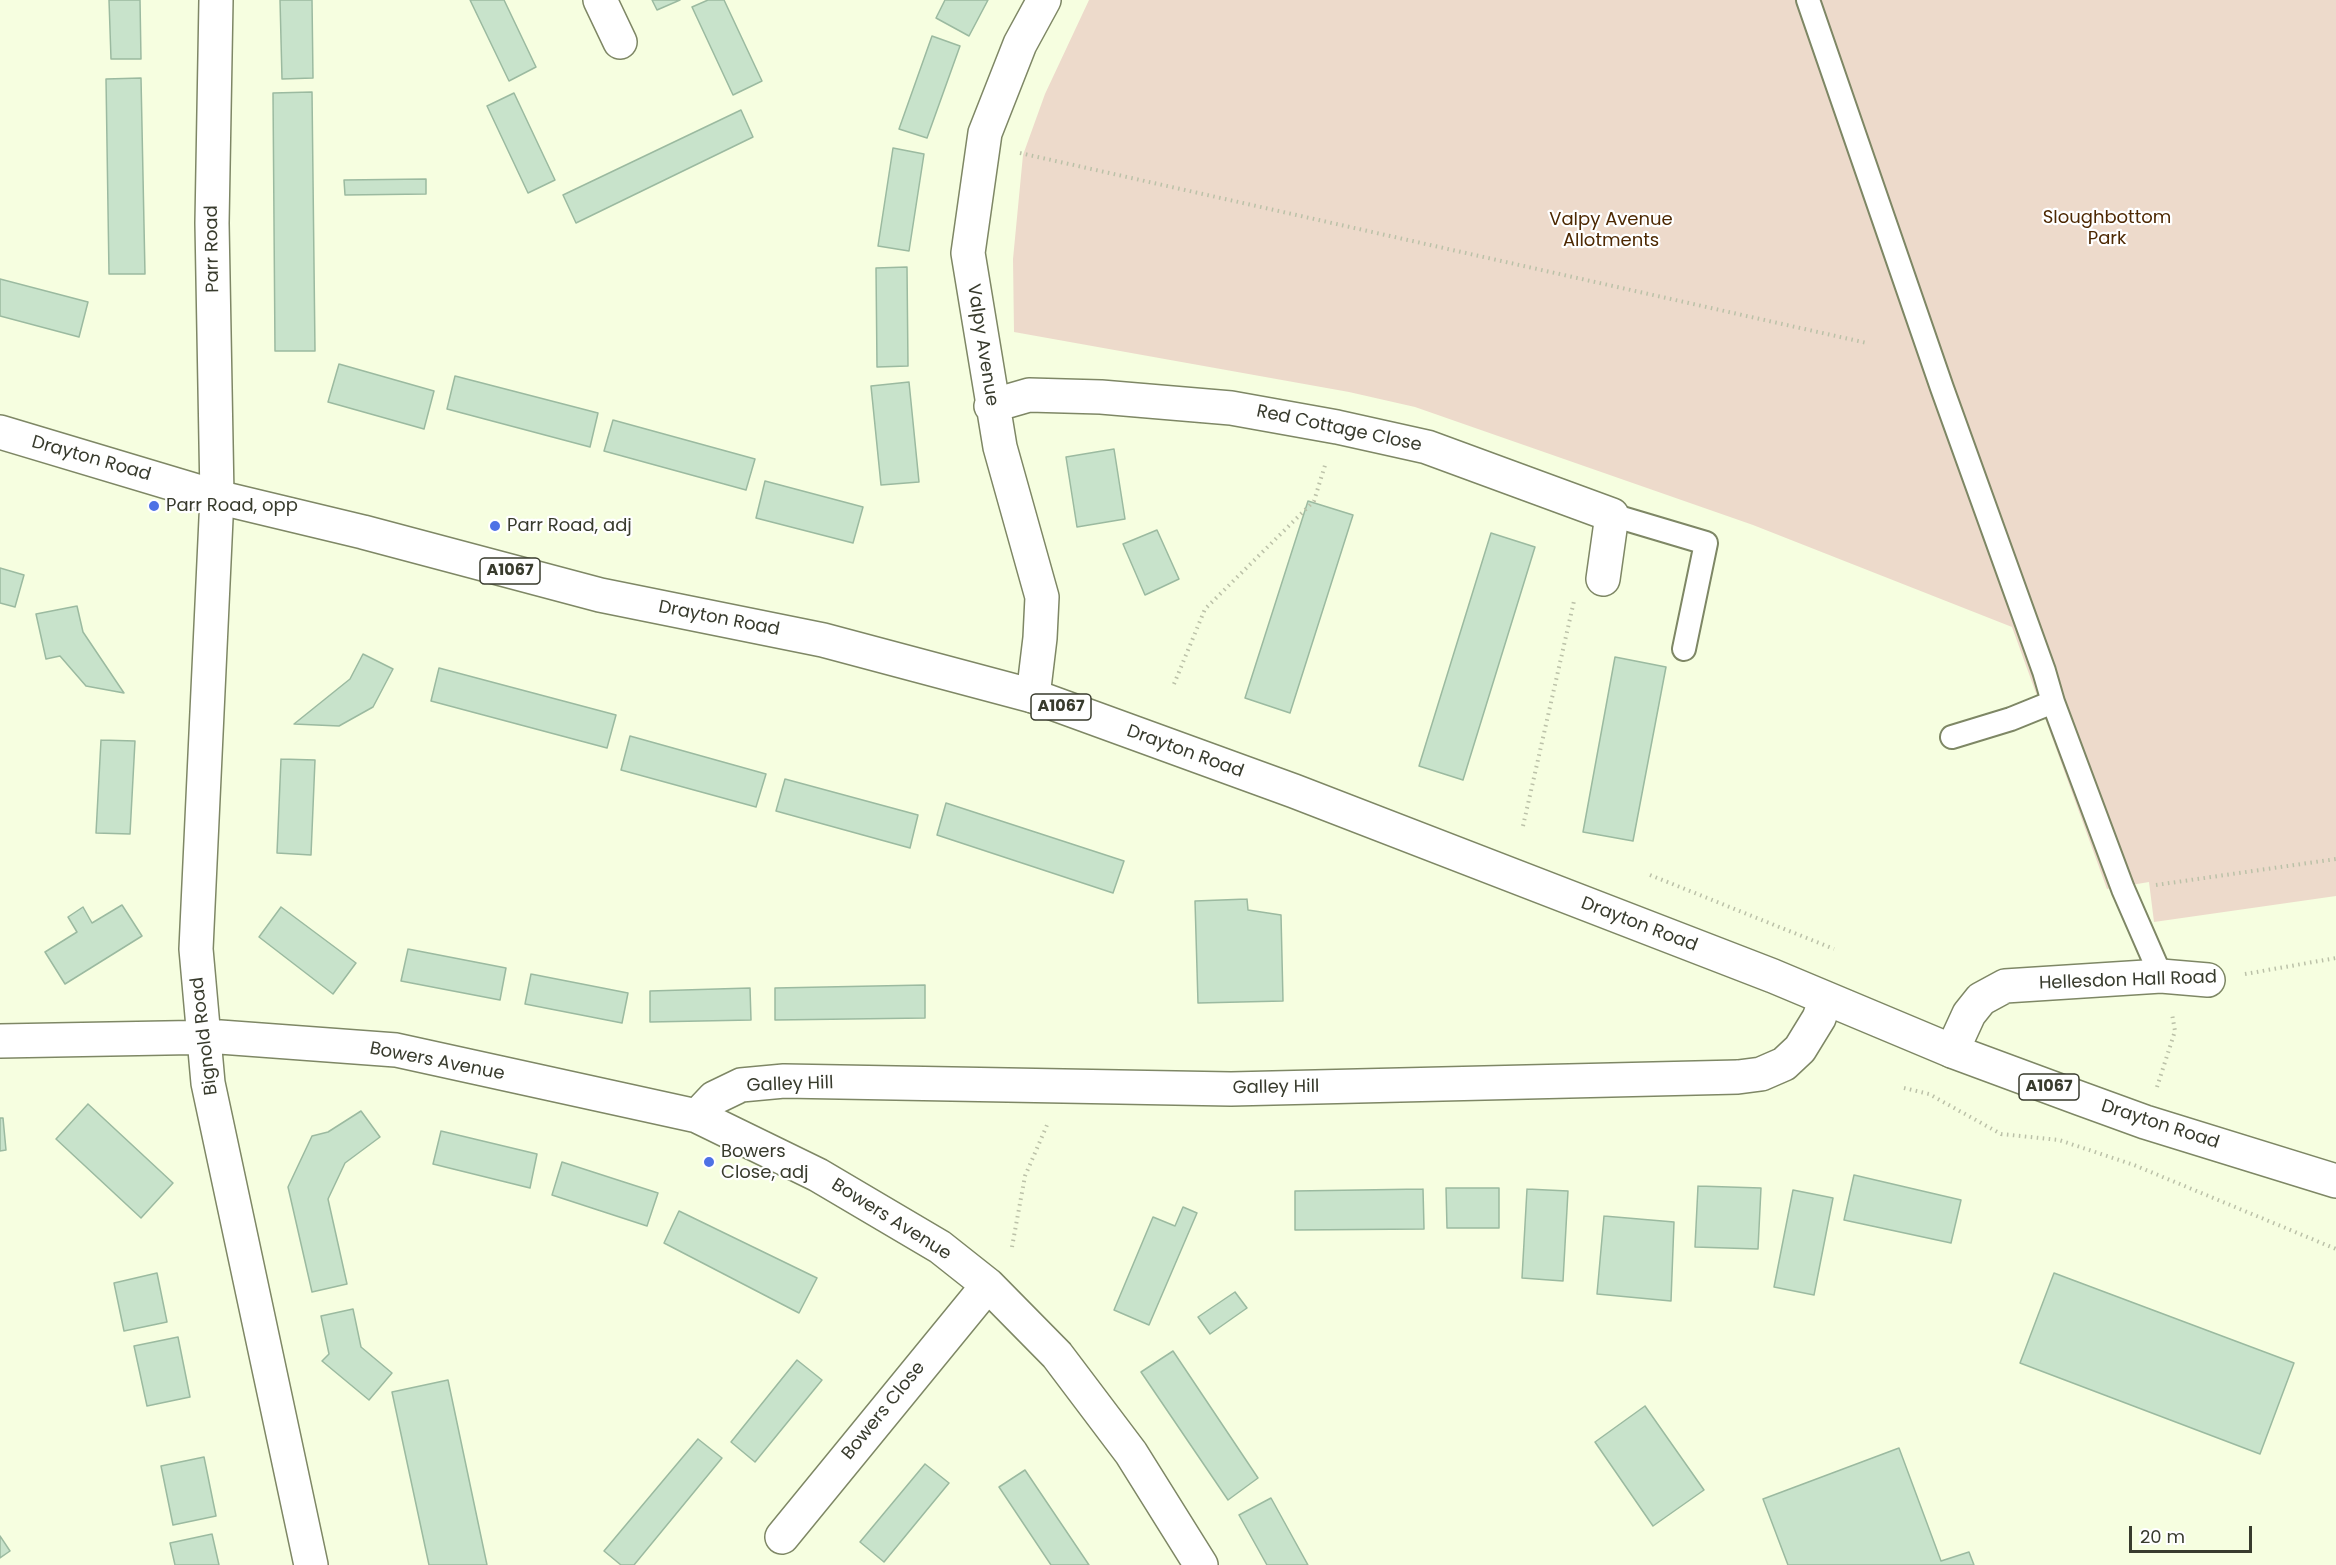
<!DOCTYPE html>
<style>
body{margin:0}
#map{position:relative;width:2336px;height:1565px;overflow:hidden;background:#f6fee0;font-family:Poppins,sans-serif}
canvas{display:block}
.scale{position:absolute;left:2129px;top:1526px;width:123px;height:27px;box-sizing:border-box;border:3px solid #383b2d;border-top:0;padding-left:8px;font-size:18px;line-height:21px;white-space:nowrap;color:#383b2d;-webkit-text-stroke:4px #fff;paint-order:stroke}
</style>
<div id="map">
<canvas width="2336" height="1565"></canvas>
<div class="scale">20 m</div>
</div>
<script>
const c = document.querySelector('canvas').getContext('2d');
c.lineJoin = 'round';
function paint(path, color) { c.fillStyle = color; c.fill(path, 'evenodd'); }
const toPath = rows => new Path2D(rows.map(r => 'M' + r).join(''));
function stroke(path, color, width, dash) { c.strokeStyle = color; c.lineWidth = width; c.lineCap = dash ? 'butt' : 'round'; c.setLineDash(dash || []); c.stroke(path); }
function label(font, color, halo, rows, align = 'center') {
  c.font = font + ' Poppins,sans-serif'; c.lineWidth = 4.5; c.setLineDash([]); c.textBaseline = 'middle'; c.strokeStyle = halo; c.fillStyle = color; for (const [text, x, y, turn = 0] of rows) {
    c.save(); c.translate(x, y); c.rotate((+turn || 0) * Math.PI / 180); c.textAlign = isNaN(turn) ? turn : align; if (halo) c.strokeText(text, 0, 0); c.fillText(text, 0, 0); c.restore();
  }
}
const green = toPath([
 [1089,0,2336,0,2336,896,2154,922,2149,882,2107,889,2012,627,1753,525,1415,407,1349,392,1014,332,1013,259,1023,155,1045,94]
]);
const building = toPath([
 [109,0,140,0,141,59,111,59,109,0],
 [280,0,312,0,313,78,282,79,280,0],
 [470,0,504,0,536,67,509,81,470,0],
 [652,0,680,0,657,10,652,0],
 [708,0,724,0,762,81,733,95,692,7,708,0],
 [945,0,988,0,969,36,936,18,945,0],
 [932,36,960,46,927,138,899,129,932,36],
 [141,78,145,274,109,274,106,79,141,78],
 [312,92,315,351,275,351,273,93,312,92],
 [514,93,555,180,528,193,487,106,514,93],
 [741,110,753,137,576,223,563,195,741,110],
 [893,148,924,154,909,251,878,246,893,148],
 [426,179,426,194,345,195,344,180,426,179],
 [907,267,908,366,877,367,876,268,907,267],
 [0,279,88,302,79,337,0,316,0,279],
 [339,364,434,391,424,429,328,402,339,364],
 [455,376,598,413,590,447,447,409,455,376],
 [909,382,919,482,881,485,871,386,909,382],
 [613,420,755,459,746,490,604,451,613,420],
 [1114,449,1125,519,1077,527,1066,457,1114,449],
 [765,481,863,507,853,543,756,518,765,481],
 [1308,501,1353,515,1290,713,1245,698,1308,501],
 [1157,530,1179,579,1145,595,1123,544,1157,530],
 [1491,533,1535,547,1463,780,1419,766,1491,533],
 [0,568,24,575,15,607,0,603,0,568],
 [77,606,83,632,124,693,86,686,60,656,46,659,36,614,77,606],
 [363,654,393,669,373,707,339,726,294,724,350,679,363,654],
 [1615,657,1666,667,1633,841,1583,832,1615,657],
 [439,668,616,715,607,748,431,701,439,668],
 [630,736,766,774,756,807,621,770,630,736],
 [101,740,135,741,130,834,96,833,101,740],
 [281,759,315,760,311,855,277,853,281,759],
 [785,779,918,815,910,848,776,811,785,779],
 [946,803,1124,861,1113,893,937,835,946,803],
 [1247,899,1248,910,1281,915,1283,1001,1198,1003,1195,901,1247,899],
 [122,905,142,936,65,984,45,952,77,932,68,917,83,907,92,923,122,905],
 [281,907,356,963,333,994,259,937,281,907],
 [408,949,506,968,500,1000,401,981,408,949],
 [531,974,628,993,622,1023,525,1004,531,974],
 [925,985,925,1018,775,1020,775,988,925,985],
 [750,988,751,1020,650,1022,650,991,750,988],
 [88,1104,173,1183,141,1218,56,1139,88,1104],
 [361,1111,380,1137,345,1163,328,1199,347,1284,312,1292,288,1187,312,1136,328,1132,361,1111],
 [0,1118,3,1118,6,1150,0,1151,0,1118],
 [441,1131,537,1154,530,1188,433,1164,441,1131],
 [562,1162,658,1193,647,1226,552,1195,562,1162],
 [1854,1175,1961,1200,1951,1243,1844,1220,1854,1175],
 [1698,1186,1761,1188,1758,1249,1695,1247,1698,1186],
 [1446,1188,1499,1188,1499,1228,1447,1228,1446,1188],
 [1423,1189,1424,1229,1295,1230,1295,1191,1423,1189],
 [1527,1189,1568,1191,1563,1281,1522,1278,1527,1189],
 [1793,1190,1833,1198,1814,1295,1774,1287,1793,1190],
 [1183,1207,1197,1213,1149,1325,1114,1310,1153,1217,1175,1226,1183,1207],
 [679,1211,817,1278,799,1313,664,1243,679,1211],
 [1604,1216,1674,1222,1671,1301,1597,1294,1604,1216],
 [157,1273,167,1322,124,1331,114,1283,157,1273],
 [2054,1273,2294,1363,2260,1454,2020,1363,2054,1273],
 [1235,1292,1247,1308,1210,1334,1198,1317,1235,1292],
 [353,1309,361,1347,392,1373,369,1400,322,1361,329,1354,321,1316,353,1309],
 [178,1337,190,1397,147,1406,134,1346,178,1337],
 [1173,1351,1258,1478,1228,1500,1141,1372,1173,1351],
 [797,1360,822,1380,755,1462,731,1442,797,1360],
 [448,1380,487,1565,429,1565,392,1392,448,1380],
 [1645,1406,1704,1490,1653,1526,1595,1442,1645,1406],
 [698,1439,722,1458,634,1565,621,1565,604,1551,698,1439],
 [1899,1448,1941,1561,1969,1552,1974,1565,1788,1565,1763,1499,1899,1448],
 [204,1457,216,1516,173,1525,161,1466,204,1457],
 [925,1464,949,1483,884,1562,860,1542,925,1464],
 [1025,1470,1089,1565,1051,1565,999,1487,1025,1470],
 [1271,1498,1308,1565,1267,1565,1239,1515,1271,1498],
 [212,1534,219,1565,175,1565,170,1543,212,1534],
 [0,1536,10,1551,0,1558,0,1536]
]);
const path = toPath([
 [1020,153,1867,343],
 [1174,684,1205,609,1314,501,1326,462],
 [1523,826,1574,601],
 [1650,875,1834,949],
 [2156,885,2336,859],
 [2245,974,2336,958],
 [2157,1087,2175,1031,2172,1014],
 [1904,1088,1929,1094,2001,1134,2059,1140,2134,1165,2336,1249],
 [1012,1247,1025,1176,1047,1125]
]);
const lane = toPath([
 [1808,0,1942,388,2044,671,2053,702],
 [1612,515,1706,543,1684,649],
 [1952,737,2011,719,2053,702,2123,889,2161,976]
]);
const street = toPath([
 [216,0,212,223,217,497,196,949,208,1083,311,1565],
 [600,0,620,42],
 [991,406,1029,395,1101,397,1231,408,1337,427,1427,447,1612,515,1603,579],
 [1033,696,1040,638,1042,597,1000,447,968,253,985,133,1020,44,1044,0],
 [0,1041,220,1037,396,1050,697,1116,818,1175,940,1247,988,1285,1057,1355,1131,1453,1201,1565],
 [1952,1051,1969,1014,1981,999,2005,986,2161,976,2208,980],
 [697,1116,714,1098,741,1085,784,1081,1231,1089,1738,1077,1761,1074,1784,1064,1800,1049,1819,1018,1826,999],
 [782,1537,988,1285]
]);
const primary = toPath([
 [0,432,217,497,363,532,600,595,823,640,1033,696,1294,791,1773,976,1952,1051,2079,1098,2145,1122,2336,1181]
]);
const markers = [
 [154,506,6,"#4e71e5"],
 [495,526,6,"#4e71e5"],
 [709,1162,6,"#4e71e5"]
];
const shields = [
 [510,571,60],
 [1061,707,60],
 [2049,1087,60]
];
const shieldNames = [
 ["A1067",510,571],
 ["A1067",1061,707],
 ["A1067",2049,1087]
];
const parkNames = [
 ["Sloughbottom",2107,218],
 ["Park",2107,239],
 ["Valpy Avenue",1611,220],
 ["Allotments",1611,241]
];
const streetNames = [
 ["Parr Road",213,249,-91],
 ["Valpy Avenue",982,345,81],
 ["Red Cottage Close",1339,429,12],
 ["Drayton Road",91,459,16],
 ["Drayton Road",719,619,11],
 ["Drayton Road",1185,752,20],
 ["Drayton Road",1639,925,21],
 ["Hellesdon Hall Road",2128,981,-2],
 ["Bignold Road",205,1036,-97],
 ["Bowers Avenue",437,1062,11],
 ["Galley Hill",790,1085,-2],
 ["Galley Hill",1276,1088,-1],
 ["Drayton Road",2160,1125,18],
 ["Bowers Avenue",891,1220,32],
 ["Bowers Close",884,1411,-51]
];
const poiNames = [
 ["Parr Road, opp",166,506],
 ["Parr Road, adj",507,526],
 ["Bowers",721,1152],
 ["Close, adj",721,1173]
];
paint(green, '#eddacb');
paint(building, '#c8e3cb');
stroke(building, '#9bbaa0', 1.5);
stroke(lane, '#7e8765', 26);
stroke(street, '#7e8765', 36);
stroke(primary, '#7e8765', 36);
stroke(path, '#bbc1a8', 4, [1.5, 4.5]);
stroke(lane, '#fff', 22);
stroke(street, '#fff', 33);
stroke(primary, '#fff', 33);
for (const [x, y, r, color] of markers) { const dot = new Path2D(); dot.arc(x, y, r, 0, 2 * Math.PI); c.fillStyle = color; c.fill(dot); stroke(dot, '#fff', 2); }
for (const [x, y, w] of shields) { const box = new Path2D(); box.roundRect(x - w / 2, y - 13, w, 26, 4.5); c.fillStyle = '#fff'; c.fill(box); stroke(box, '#383b2d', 1.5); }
label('bold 16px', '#383b2d', null, shieldNames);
label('18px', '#4d2802', '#fff', parkNames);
label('18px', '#383b2d', '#fff', streetNames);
label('18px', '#383b2d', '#fff', poiNames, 'left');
</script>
